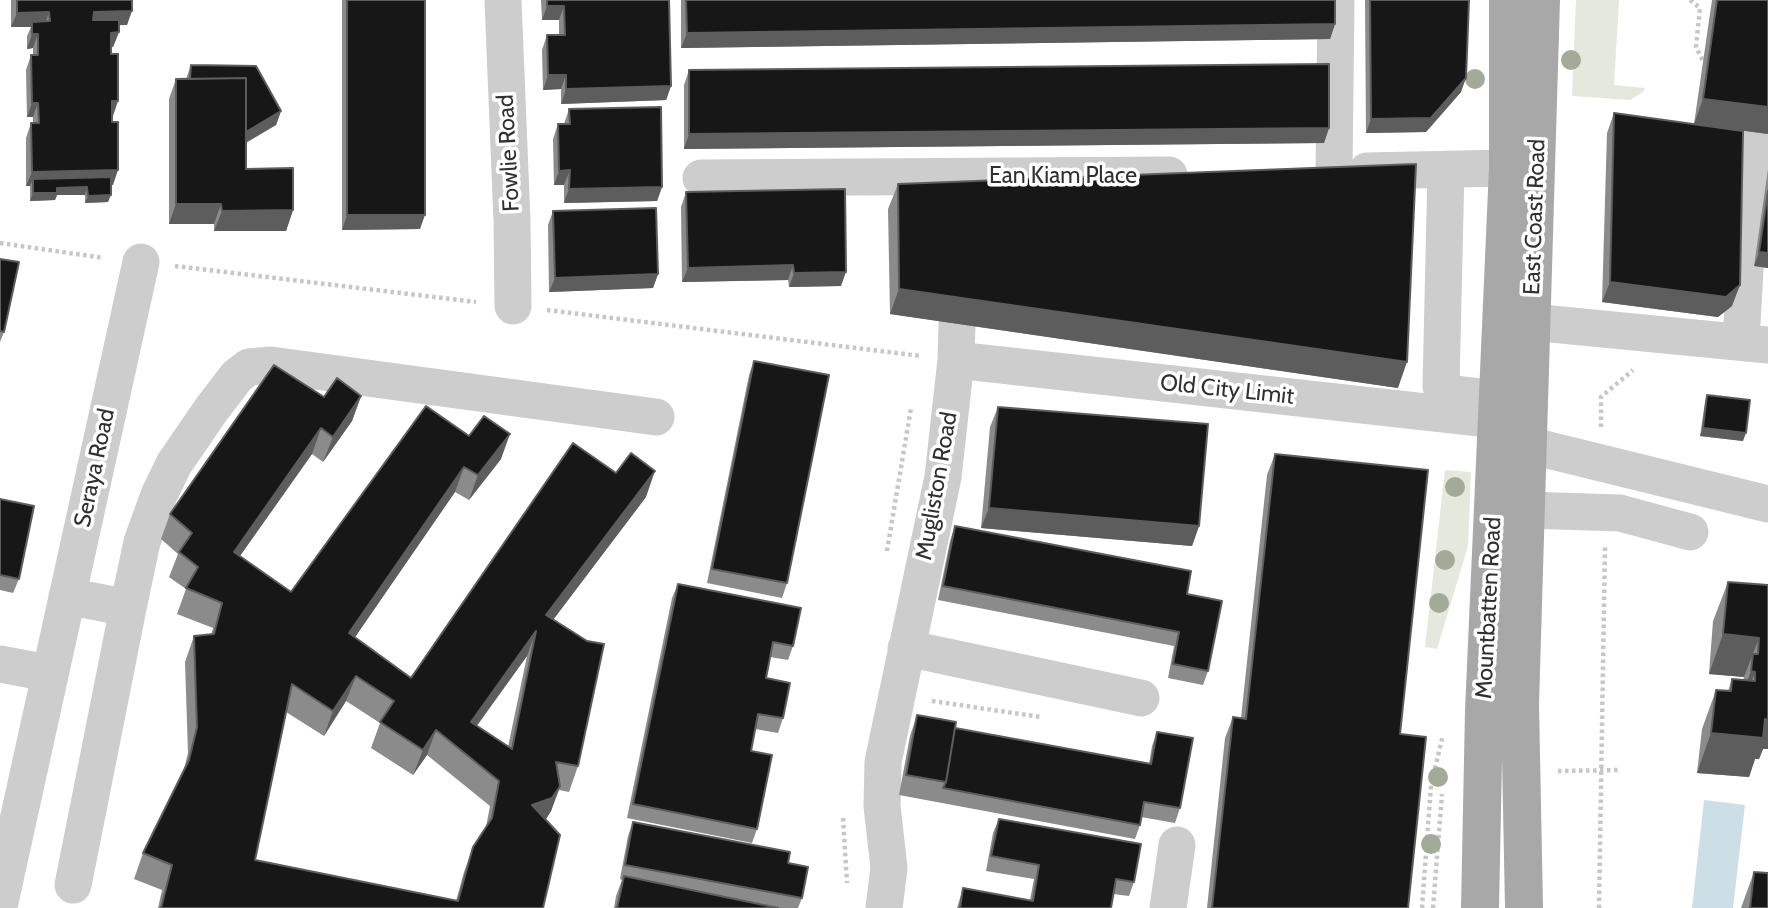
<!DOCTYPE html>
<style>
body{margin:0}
canvas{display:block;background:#fff}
</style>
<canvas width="1768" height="908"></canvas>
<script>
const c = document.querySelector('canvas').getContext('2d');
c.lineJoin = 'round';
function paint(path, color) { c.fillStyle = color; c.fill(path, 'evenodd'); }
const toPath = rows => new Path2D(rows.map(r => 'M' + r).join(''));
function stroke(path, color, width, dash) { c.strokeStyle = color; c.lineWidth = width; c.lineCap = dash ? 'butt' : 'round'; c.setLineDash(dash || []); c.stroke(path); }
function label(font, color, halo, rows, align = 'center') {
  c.font = font + ' Cabin,sans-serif'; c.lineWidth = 7; c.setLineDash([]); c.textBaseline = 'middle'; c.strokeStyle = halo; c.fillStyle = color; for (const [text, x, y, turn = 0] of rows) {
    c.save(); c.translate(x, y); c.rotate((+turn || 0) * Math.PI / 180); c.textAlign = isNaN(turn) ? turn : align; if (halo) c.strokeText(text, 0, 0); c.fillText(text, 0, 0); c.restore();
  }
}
const green = toPath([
 [1576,0,1619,0,1614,85,1645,88,1643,92,1630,100,1572,96],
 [1445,470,1471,472,1468,546,1437,649,1425,647]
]);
const water = toPath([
 [1704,800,1745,805,1733,908,1692,908]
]);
const path = toPath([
 [1690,0,1700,8,1696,47,1704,63],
 [0,243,104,258],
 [175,266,476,302],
 [547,310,921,356],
 [1601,427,1601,397,1633,370],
 [887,551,911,408],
 [932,701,1041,717],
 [1558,771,1620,770],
 [843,818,847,883],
 [1422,908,1431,785,1443,735],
 [1433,908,1442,794],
 [1599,908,1605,546]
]);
const minor = toPath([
 [503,0,512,221,513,306],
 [1446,170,1441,386,1448,393,1490,398],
 [1367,171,1508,168],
 [1334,172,1336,0],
 [701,178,1169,175],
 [1531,322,1768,345],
 [1741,342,1752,142],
 [956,360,1498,420],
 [1528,445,1768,504],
 [1526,510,1620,513,1690,532],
 [67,596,128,608,142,542,159,495,174,464,211,410,237,376,249,367,271,365,656,417],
 [906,648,1141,698],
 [0,664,48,673],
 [73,885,128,608],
 [0,902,141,262],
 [884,908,889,868,882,806,883,762,943,477,956,360,957,323],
 [1168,908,1177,845]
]);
const major = toPath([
 [1480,908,1484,711,1508,168,1508,0],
 [1524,908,1520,704,1541,0]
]);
const trees = [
 [1571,60],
 [1475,79],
 [1455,487],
 [1445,560],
 [1439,603],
 [1438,777],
 [1431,844]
];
const wall = toPath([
 [11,0,132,0,127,25,119,25,119,32,113,47,111,47,113,116,112,116,113,185,111,185,108,202,85,203,85,195,57,195,55,200,30,201,30,186,26,186,26,138,31,123,33,123,33,117,27,117,26,70,31,55,33,55,33,48,27,49,27,36,31,27,11,27],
 [342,0,425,0,420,229,342,230],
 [541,0,669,0,671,86,666,100,561,104,561,89,543,90,542,50,547,35,559,35,559,20,542,20],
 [681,0,1335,0,1335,24,1330,39,681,48],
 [1365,0,1469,0,1461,92,1426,132,1366,133],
 [1712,0,1768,0,1768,134,1694,124],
 [191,65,281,111,276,125,246,143,246,169,293,210,286,231,214,231,214,224,169,224,169,99,176,79,186,79],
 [689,70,1329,128,1324,143,684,149,684,85],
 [569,109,662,187,657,201,564,203,564,185,554,185,553,139,558,124,564,124],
 [1614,113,1732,306,1718,317,1602,302,1607,133],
 [1768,169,1768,268,1754,266],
 [898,184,1398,388,890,314,888,209],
 [686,192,841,286,789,287,788,280,682,282,681,207],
 [553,211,658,274,653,288,549,292,548,225],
 [0,259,4,332,0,342],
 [754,361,787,583,782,598,707,583,749,375],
 [1707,395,1743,441,1700,436,1705,402],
 [361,396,352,421,323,462,312,454,240,556,291,592,426,406,501,459,469,500,455,492,355,637,411,678,646,497,553,620,578,766,569,792,559,790,551,811,546,819,543,908,158,908,162,890,134,879,143,853,183,773,188,753,185,662,194,636,211,635,213,628,177,614,186,589,169,577,178,554,161,539,170,514,324,397],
 [527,656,508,747,477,726],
 [346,701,380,723,371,748,413,775,427,755,490,806,486,827,473,847,464,872,456,901,255,860,286,712,324,736],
 [998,407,1199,526,1192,546,981,528,990,427],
 [1275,454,1400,734,1408,908,1207,908,1225,738,1233,717,1241,718,1267,475],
 [0,499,19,579,13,593,0,590],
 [955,526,1187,594,1208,671,1203,685,1168,678,1174,646,938,600,950,541],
 [1728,582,1768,585,1763,749,1759,759,1755,759,1749,777,1697,773,1702,729,1716,690,1728,691,1732,679,1743,680,1744,677,1709,674,1713,621],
 [678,584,793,646,788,660,770,657,766,678,783,718,778,733,755,729,751,751,757,829,752,843,627,818,672,598],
 [917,715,955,728,1149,764,1152,746,1157,732,1180,808,1175,823,1141,817,1140,825,1135,839,899,795,910,736],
 [999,819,1134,882,1129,896,1113,894,1111,908,957,908,963,888,1030,900,1034,879,986,871,993,833],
 [633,822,788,863,802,898,798,908,614,908,616,896,622,880,620,879,628,836],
 [1754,872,1768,908,1741,908]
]);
const shadedWall = toPath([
 [547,6,564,6,559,20,542,20],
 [132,11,127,25,88,26,94,12],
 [49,12,44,27,32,22,31,27,11,27,17,13],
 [1335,24,1330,39,681,48,687,33],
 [119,32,113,47,106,47,111,33],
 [32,34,38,34,33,48,27,49],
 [548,75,566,75,561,89,543,90],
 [1466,78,1461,92,1426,132,1366,133,1371,119],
 [671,86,666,100,561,104,566,89],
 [1703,99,1768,107,1768,134,1694,124],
 [112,101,118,101,113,116,107,115],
 [32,103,38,103,33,117,27,117],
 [281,111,276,125,238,147,244,133],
 [1329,128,1324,143,684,149,689,134],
 [118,170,113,185,33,186,33,179,30,186,26,186,32,172],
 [570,170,564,185,554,185,559,171],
 [87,187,85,195,57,195,55,200,30,201,33,193,57,188],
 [662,187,657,201,564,203,569,189],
 [111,195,108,202,85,203,88,196],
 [176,204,221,204,214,224,169,224],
 [293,210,286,231,214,231,222,211],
 [347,215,425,215,420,229,342,230],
 [1759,252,1768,253,1768,268,1754,266],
 [793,265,788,280,682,282,688,268],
 [846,272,841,286,789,287,794,273],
 [658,274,653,288,549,292,555,278],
 [1610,282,1740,285,1732,306,1718,317,1602,302],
 [899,289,1407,362,1398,388,890,314],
 [361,396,352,421,323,462,333,437],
 [321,428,312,454,225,577,234,552],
 [1703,428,1746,433,1743,441,1700,436],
 [510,434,501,459,469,500,478,475],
 [464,467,455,492,340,659,349,633],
 [655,471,646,497,537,641,546,615],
 [989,508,1199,526,1192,546,981,528],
 [536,631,527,656,461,747,471,722],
 [1723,634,1759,638,1744,677,1709,674],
 [1751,671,1755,672,1741,711,1736,711],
 [356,676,346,701,324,736,333,711],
 [1765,719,1768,720,1768,749,1763,749,1759,759,1755,759,1749,777,1697,773,1711,733],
 [436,730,427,755,413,775,423,750],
 [560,786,551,811,543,824,532,805]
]);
const building = toPath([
 [17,0,132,0,132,11,94,12,93,20,119,20,119,32,111,33,111,54,118,54,118,101,112,101,112,122,118,122,118,170,32,172,31,123,39,123,38,103,32,103,31,55,38,55,38,34,32,34,32,22,50,21,49,12,17,13,17,0],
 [347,0,425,0,425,215,347,215,347,0],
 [547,0,669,0,671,86,566,89,566,75,548,75,547,35,565,35,564,6,547,6,547,0],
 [686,0,1335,0,1335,24,687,33,686,0],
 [1370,0,1469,0,1466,78,1431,118,1371,119,1370,0],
 [1717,0,1768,0,1768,107,1703,99,1717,0],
 [1329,64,1329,128,689,134,689,70,1329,64],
 [191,65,256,66,281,111,246,132,246,78,190,79,191,65],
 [246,78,246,169,293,168,293,210,222,211,221,204,176,204,176,79,246,78],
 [661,107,662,187,569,189,570,170,559,171,558,124,570,124,569,109,661,107],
 [1614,113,1743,131,1740,285,1726,297,1610,282,1614,113],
 [1416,164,1407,362,899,289,898,184,1416,164],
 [111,177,111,195,88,196,87,187,57,188,57,193,33,193,33,179,111,177],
 [845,189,846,272,794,273,793,265,688,268,686,192,845,189],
 [1768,191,1768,253,1759,252,1768,191],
 [656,208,658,274,555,278,553,211,656,208],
 [0,259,19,262,4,332,0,331,0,259],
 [754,361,829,375,787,583,712,569,754,361],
 [274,365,324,397,337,378,361,396,333,437,321,428,234,552,291,592,426,406,469,436,484,416,510,434,478,475,464,467,349,633,411,678,573,443,616,473,631,453,655,471,546,615,587,641,604,644,578,766,556,762,560,786,552,798,532,805,560,835,543,908,161,908,172,865,143,853,189,760,197,727,194,636,214,634,222,603,186,588,198,567,179,552,192,533,170,514,274,365],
 [536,631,512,749,471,722,536,631],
 [356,676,394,701,380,722,423,750,436,730,499,781,492,818,473,847,458,901,255,860,292,684,333,711,356,676],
 [1707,395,1750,400,1746,433,1703,428,1707,395],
 [998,407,1208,424,1199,526,989,508,998,407],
 [1275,454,1428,470,1400,734,1426,737,1408,908,1212,908,1233,717,1246,719,1275,454],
 [0,499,34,506,19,579,0,575,0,499],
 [955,526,1191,571,1187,594,1222,601,1208,671,1173,664,1179,632,943,586,955,526],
 [1728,582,1768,585,1768,720,1765,719,1763,738,1711,733,1716,690,1731,691,1732,679,1755,681,1755,672,1751,671,1753,654,1758,654,1759,638,1723,634,1728,582],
 [678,584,801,608,793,646,773,642,766,678,790,683,783,718,758,714,751,751,772,755,757,829,633,804,678,584],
 [917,715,956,722,946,782,906,775,917,715],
 [955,728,1151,764,1157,732,1193,738,1180,808,1144,802,1140,825,943,788,946,782,955,728],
 [999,819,1141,844,1134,882,1116,879,1111,908,960,908,963,888,1033,901,1039,865,991,856,999,819],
 [633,822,790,852,788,863,808,867,802,898,625,865,633,822],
 [1754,872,1768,873,1768,908,1750,908,1754,872],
 [624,876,778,908,617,908,624,876]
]);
const streetNames = [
 ["Fowlie Road",509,153,-93],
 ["Ean Kiam Place",1063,176],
 ["East Coast Road",1535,217,-88],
 ["Old City Limit",1227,390,6],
 ["Seraya Road",95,468,-78],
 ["Mugliston Road",937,486,-80],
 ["Mountbatten Road",1489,608,-87]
];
paint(green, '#e4e8dd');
paint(water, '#ccdfe6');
stroke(path, '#c7c7c7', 4.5, [3.5, 3.5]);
stroke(minor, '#cdcdcd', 37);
stroke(major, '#a8a8a8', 38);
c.fillStyle = '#a3ab98';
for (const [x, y] of trees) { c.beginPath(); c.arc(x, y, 10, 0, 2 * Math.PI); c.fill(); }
paint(wall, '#8b8b8b');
paint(shadedWall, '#5d5d5d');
paint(building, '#171717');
stroke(building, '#5d5d5d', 2);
label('23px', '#303030', '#fff', streetNames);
</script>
